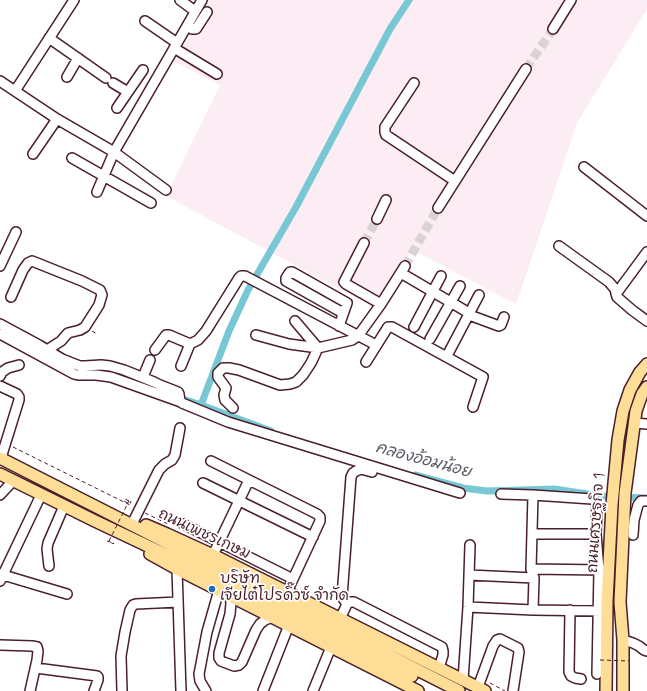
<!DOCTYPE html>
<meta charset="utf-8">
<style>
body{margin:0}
canvas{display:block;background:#fff}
</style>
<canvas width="647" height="691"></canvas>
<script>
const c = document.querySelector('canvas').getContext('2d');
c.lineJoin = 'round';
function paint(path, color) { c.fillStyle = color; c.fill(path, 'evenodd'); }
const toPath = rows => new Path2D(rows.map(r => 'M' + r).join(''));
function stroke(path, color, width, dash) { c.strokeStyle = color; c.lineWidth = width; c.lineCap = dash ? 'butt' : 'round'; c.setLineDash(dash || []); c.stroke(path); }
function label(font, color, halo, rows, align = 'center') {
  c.font = font + ' Mynerve,"Playpen Sans Thai",sans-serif'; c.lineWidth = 3.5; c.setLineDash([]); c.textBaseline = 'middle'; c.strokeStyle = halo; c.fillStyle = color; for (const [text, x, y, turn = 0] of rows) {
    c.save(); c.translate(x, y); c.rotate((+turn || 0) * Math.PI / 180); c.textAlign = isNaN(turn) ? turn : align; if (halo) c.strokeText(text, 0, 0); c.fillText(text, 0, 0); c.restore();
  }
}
const built = toPath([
 [193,0,646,0,647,1,647,9,577,123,516,304,413,250,375,308,166,196,220,85,173,61,208,10]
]);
const canal = toPath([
 [102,372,116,373,145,385],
 [183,399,201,405,271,431],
 [201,405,229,331,248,290,296,207,390,29,409,0],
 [415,475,463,488,487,491,554,489,601,496,646,498]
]);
const minorTunnel = toPath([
 [526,69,553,29],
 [364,243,377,219],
 [405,266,438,208]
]);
const path = toPath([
 [92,331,97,334],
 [13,447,132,506],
 [129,501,125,499,124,501,130,504,131,501],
 [145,513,168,524],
 [107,541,114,543,113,544,109,541],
 [490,683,505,691]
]);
const minor = toPath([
 [180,0,195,11],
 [145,21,177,43],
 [188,25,192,29,196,29,207,12],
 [553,29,571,0],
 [49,38,106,78],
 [174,48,217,74],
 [67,77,78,58],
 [0,81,57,119,114,152,166,190],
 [113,83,128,92],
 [414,83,385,127,385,132,386,135,455,181],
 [15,91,74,0],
 [117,108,143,70],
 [33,154,57,119],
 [72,158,151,203],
 [584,167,647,216],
 [97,192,114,152,202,0],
 [438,208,526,69],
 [377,219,386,200],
 [364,243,344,282,346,284,381,304],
 [559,246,609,282,615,289,617,297,632,310,647,321],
 [0,266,16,232],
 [401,273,464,310,472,316,499,326,501,325,504,317],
 [616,294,647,252],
 [11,297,23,270,28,263,32,261,82,281,100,290,102,295,101,298,99,305,85,327,80,330,68,333,61,341,47,350],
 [0,324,39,345,62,359,72,363,80,366,85,366,101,365,110,366,124,370,154,382,160,385,178,392,179,394,180,401,182,403,228,422,460,493],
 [339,326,347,303,292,272,290,272,286,278,286,281,343,313],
 [414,327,441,276],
 [0,334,74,374,78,375,96,375,111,377,181,402],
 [256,335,289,344,318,348,352,340,358,336,381,304,405,266],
 [430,339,460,286],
 [155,350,166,335,169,335,190,344,198,340,206,331,239,278,241,276,245,276,376,345],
 [449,352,479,295],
 [366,362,388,327,392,327,483,377,473,407],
 [181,366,190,344],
 [0,376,2,372,8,368,19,365],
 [143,377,150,360],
 [0,386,17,394,19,397,19,400,1,458],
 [233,408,225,400,224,395,226,388,218,377,218,373,223,368,229,368,239,370,280,385,290,384,296,382,303,375,311,363,318,348,295,321],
 [634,423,647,424],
 [211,461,317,514,320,517,320,521,287,592],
 [203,483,313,537],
 [501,494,533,495,592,499,595,501,597,504,596,534,599,570,597,674],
 [0,495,13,481],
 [134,520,159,470,165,464,172,460,175,455,180,428],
 [183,524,293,579],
 [532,534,596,534],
 [633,535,634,520,638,505,641,501,647,501],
 [213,555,249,480],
 [49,566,47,549,48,543,64,506],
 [177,569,181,691],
 [531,569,604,570],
 [0,574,67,594],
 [469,575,534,578],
 [0,581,41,495],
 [230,595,231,603,230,614,219,653,219,658,221,661,234,666,239,665,242,662,256,630,260,624,265,620,273,617],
 [347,604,342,597,351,477,353,473,356,471,361,469,372,472],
 [468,607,533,610,534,578,531,569,533,495],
 [533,610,603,611],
 [570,610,569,672,571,676,575,678,581,679],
 [340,619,347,604,350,602,354,602,442,647,443,651,443,655,439,668],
 [623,640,633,643,639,646,644,650,647,651],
 [0,645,32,646,37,647,38,651,37,660,30,691],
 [36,668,97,676,98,677,98,680,94,691],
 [463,680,468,607,470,545],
 [478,687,493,646,497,640,500,639,518,648,519,652,513,691],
 [122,691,121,656,125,632,130,610,133,605,136,604,178,602],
 [206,691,200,681,199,674,207,632,219,590],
 [263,691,289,625],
 [313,691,331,647]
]);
const major = toPath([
 [0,458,459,691],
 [0,474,95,521,192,567,412,676],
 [146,525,167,534,213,555,485,691],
 [150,554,177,569,418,691],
 [606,691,607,601,612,505,618,440,623,411,630,390,640,372,647,364],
 [623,691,623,640,620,602,625,493,636,411,642,394,647,387]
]);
const pathBridge = toPath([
 [109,541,129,501],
 [600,660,630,661]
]);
const markers = [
 [212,589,4,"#1f6fb2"]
];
const streetNames = [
 ["ถนนเศรษฐกิจ 1",597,523,-86],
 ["ถนนเพชรเกษม",204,535,25]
];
const poiNames = [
 ["บริษัท",220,580],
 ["เจียไต๋โปรดิ๊วซ์ จำกัด",220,597]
];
const waterNames = [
 ["คลองอ้อมน้อย",423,461,15]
];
paint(built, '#fcecf3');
stroke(canal, '#78c7d5', 7);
stroke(minorTunnel, '#dbd2d5', 9, [9, 4.5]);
stroke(minor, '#4a1f2b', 12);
stroke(major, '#4a1f2b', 14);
stroke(path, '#4a1f2b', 1, [4, 3]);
stroke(minor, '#fff', 9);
stroke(major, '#fedd96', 11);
stroke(pathBridge, '#4a1f2b', 1, [4, 3]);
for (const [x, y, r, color] of markers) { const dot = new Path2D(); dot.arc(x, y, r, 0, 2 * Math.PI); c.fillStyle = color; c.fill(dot); stroke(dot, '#fff', 1.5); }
label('15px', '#4a1f2b', '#fff', streetNames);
label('15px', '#4a1f2b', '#fff', poiNames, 'left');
label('italic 16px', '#5a5a66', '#fff', waterNames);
</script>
